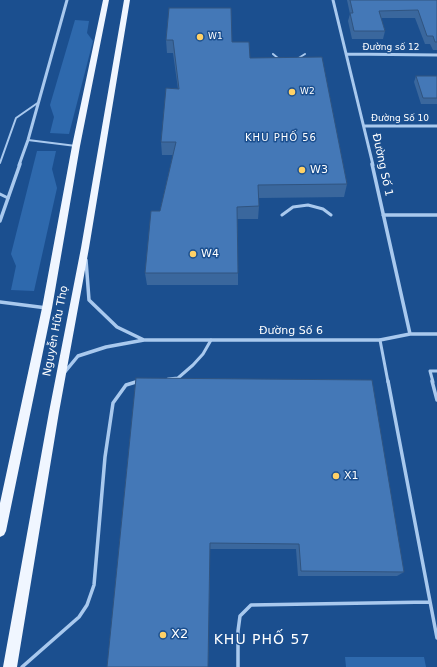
<!DOCTYPE html>
<meta charset="utf-8">
<style>
body{margin:0}
canvas{display:block;background:#1b4f8f}
</style>
<canvas width="437" height="667"></canvas>
<script>
const c = document.querySelector('canvas').getContext('2d');
c.lineJoin = 'round';
function paint(path, color) { c.fillStyle = color; c.fill(path, 'evenodd'); }
const toPath = rows => new Path2D(rows.map(r => 'M' + r).join(''));
function stroke(path, color, width, dash) { c.strokeStyle = color; c.lineWidth = width; c.lineCap = dash ? 'butt' : 'round'; c.setLineDash(dash || []); c.stroke(path); }
function label(font, color, halo, rows, align = 'center') {
  c.font = font + ' "DejaVu Sans",sans-serif'; c.lineWidth = 3; c.setLineDash([]); c.textBaseline = 'middle'; c.strokeStyle = halo; c.fillStyle = color; for (const [text, x, y, turn = 0] of rows) {
    c.save(); c.translate(x, y); c.rotate((+turn || 0) * Math.PI / 180); c.textAlign = isNaN(turn) ? turn : align; if (halo) c.strokeText(text, 0, 0); c.fillText(text, 0, 0); c.restore();
  }
}
const green = toPath([
 [75,20,89,21,87,33,93,41,69,134,50,133,54,117,50,105],
 [37,151,56,151,52,169,57,188,34,291,11,290,16,266,11,254],
 [345,657,424,657,426,667,346,667]
]);
const serviceFar2 = toPath([
 [273,54,279,59],
 [297,59,305,54],
 [28,140,76,146],
 [0,163,16,118,39,102]
]);
const serviceFar1 = toPath([
 [0,194,8,198],
 [282,215,293,207,308,205,323,209,331,215],
 [380,340,388,382],
 [168,379,178,378,193,365,203,354,211,340],
 [136,382,139,381],
 [433,382,430,371,437,371]
]);
const service = toPath([
 [388,381,437,638],
 [432,381,437,400],
 [22,667,79,617,87,605,94,585,105,457,113,403,126,385,139,381],
 [238,667,238,631,240,616,251,605,430,602]
]);
const minorFar1 = toPath([
 [333,0,373,165],
 [346,54,437,55],
 [364,126,437,126],
 [19,165,28,140,67,0]
]);
const minor = toPath([
 [372,164,410,334],
 [383,215,437,215],
 [0,221,20,164],
 [86,260,89,300,117,327,144,340],
 [0,302,47,308],
 [64,373,78,356,106,347,144,340,380,340,410,334,437,334]
]);
const primary = toPath([
 [103,0,109,0,80,146,52,308,6,531,4,535,0,537,0,503,42,308,72,146,103,0],
 [124,0,130,0,89,248,59,412,17,667,3,667,49,412,81,248,124,0]
]);
const wall = toPath([
 [347,0,437,0,437,50,433,50,430,44,425,44,415,18,381,18,385,31,383,39,352,39,348,21,350,14],
 [166,40,232,42,250,58,347,184,344,197,259,198,259,206,258,219,237,219,238,273,238,285,147,285,145,273,160,211,173,155,162,155,161,142,178,89,173,53,167,53],
 [416,76,437,76,437,104,421,104,414,82],
 [136,378,404,572,397,576,298,576,296,549,210,549,208,667,107,667]
]);
const building = toPath([
 [350,0,437,0,437,42,435,42,433,36,427,36,418,10,379,11,385,31,354,31,350,13,353,13,350,0],
 [169,8,231,8,232,42,249,42,250,58,322,57,347,184,258,185,259,206,237,207,238,273,145,273,151,211,160,211,176,142,161,142,166,88,179,89,173,40,166,40,169,8],
 [416,76,437,76,437,98,423,98,416,76],
 [136,378,372,380,404,572,301,571,299,544,210,543,208,667,107,667,136,378]
]);
const markers = [
 [200,37,4,"#ffd166"],
 [292,92,4,"#ffd166"],
 [302,170,4,"#ffd166"],
 [193,254,4,"#ffd166"],
 [336,476,4,"#ffd166"],
 [163,635,4,"#ffd166"]
];
const farPoinames = [
 ["W1",208,37],
 ["W2",300,92]
];
const farStreetnames = [
 ["Đường số 12",391,48],
 ["Đường Số 10",400,119]
];
const farNeighbourhoodnames = [
 ["KHU PHỐ 56",281,138]
];
const streetNames = [
 ["Đường Số 1",382,165,78],
 ["Nguyễn Hữu Thọ",56,331,-79],
 ["Đường Số 6",291,331]
];
const poiNames = [
 ["W3",310,170],
 ["W4",201,254],
 ["X1",344,476]
];
const nearPoinames = [
 ["X2",171,635]
];
const nearNeighbourhoodnames = [
 ["KHU PHỐ 57",262,640]
];
paint(green, '#2e69ad');
stroke(serviceFar2, '#a9c9ee', 2);
stroke(serviceFar1, '#a9c9ee', 3);
stroke(service, '#a9c9ee', 3.5);
stroke(minorFar1, '#a9c9ee', 3);
stroke(minor, '#a9c9ee', 3.5);
paint(primary, '#f0f6ff');
paint(wall, '#3a679d');
paint(building, '#4478b7');
stroke(building, '#305480', 1);
for (const [x, y, r, color] of markers) { const dot = new Path2D(); dot.arc(x, y, r, 0, 2 * Math.PI); c.fillStyle = color; c.fill(dot); stroke(dot, '#1b4f8f', 1.5); }
label('9px', '#fff', '#1b4f8f', farPoinames, 'left');
label('9px', '#fff', '#1b4f8f', farStreetnames);
c.letterSpacing = '1px';
label('10px', '#fff', '#1b4f8f', farNeighbourhoodnames);
c.letterSpacing = '0px';
label('11px', '#fff', '#1b4f8f', streetNames);
label('11px', '#fff', '#1b4f8f', poiNames, 'left');
label('13px', '#fff', '#1b4f8f', nearPoinames, 'left');
c.letterSpacing = '1px';
label('14px', '#fff', '#1b4f8f', nearNeighbourhoodnames);
c.letterSpacing = '0px';
</script>
